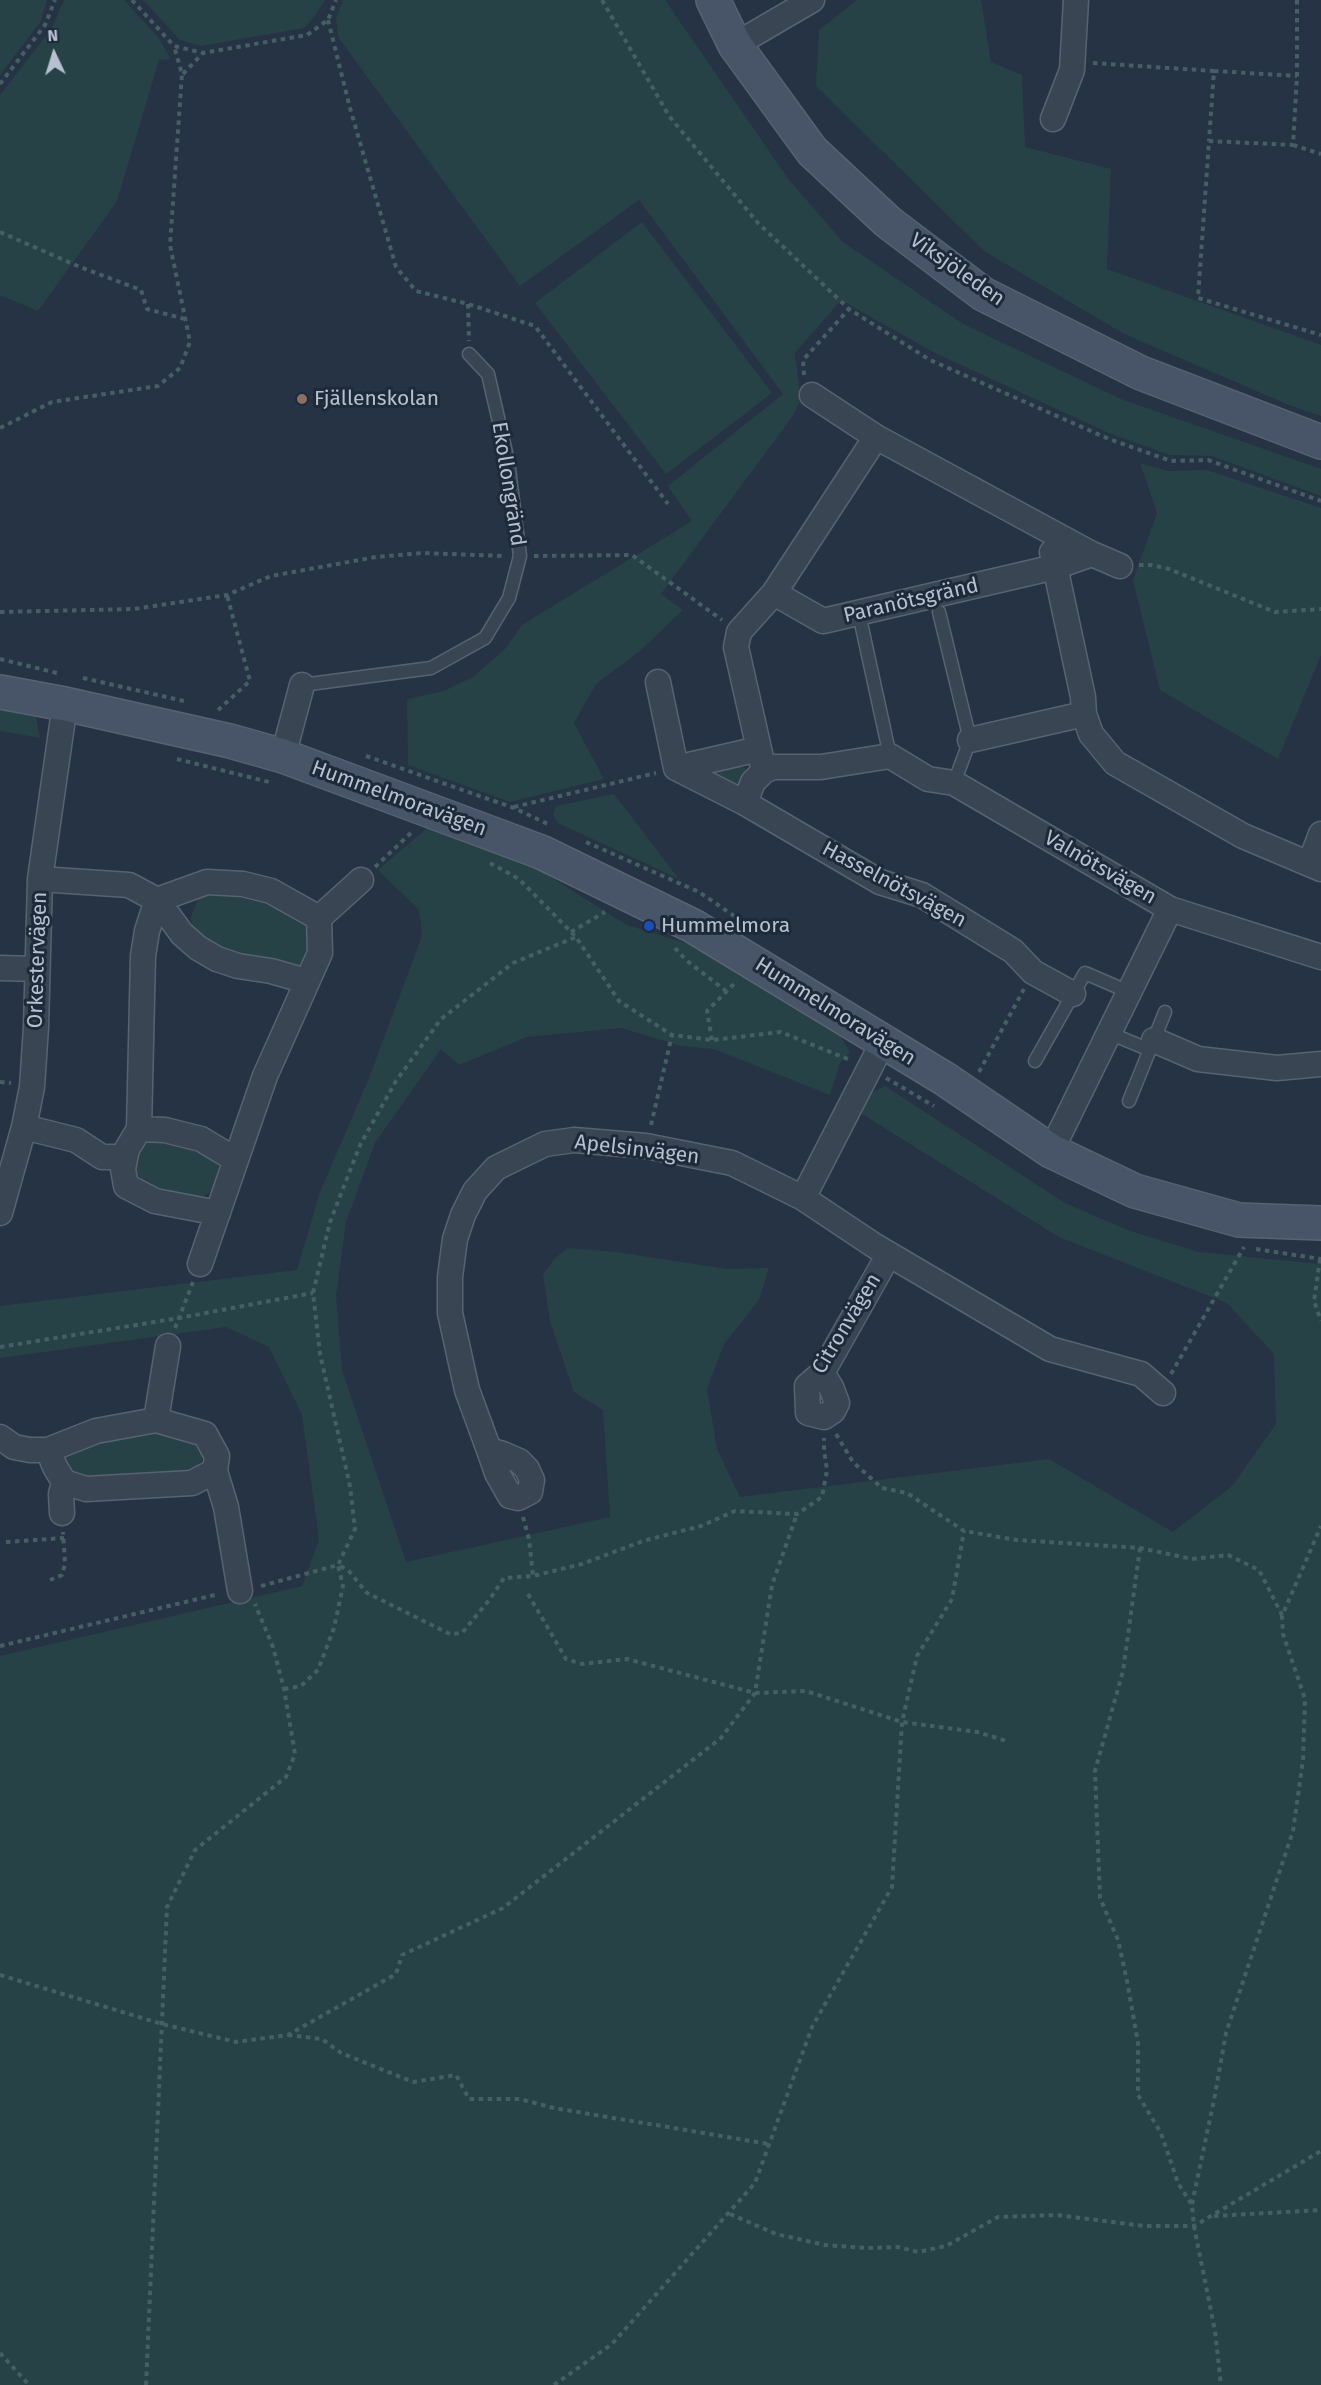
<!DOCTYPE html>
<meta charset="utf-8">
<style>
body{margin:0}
#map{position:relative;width:1321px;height:2385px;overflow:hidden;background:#253345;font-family:"Fira Sans",sans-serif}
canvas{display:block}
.north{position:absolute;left:24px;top:24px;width:60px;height:60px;-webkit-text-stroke:4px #1e2a3a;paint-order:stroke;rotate:356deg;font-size:16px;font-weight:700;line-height:24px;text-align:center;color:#b7c0ce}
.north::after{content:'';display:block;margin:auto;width:21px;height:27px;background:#b7c0ce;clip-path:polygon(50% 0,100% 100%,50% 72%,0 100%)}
</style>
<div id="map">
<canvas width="1321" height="2385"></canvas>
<div class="north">N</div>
</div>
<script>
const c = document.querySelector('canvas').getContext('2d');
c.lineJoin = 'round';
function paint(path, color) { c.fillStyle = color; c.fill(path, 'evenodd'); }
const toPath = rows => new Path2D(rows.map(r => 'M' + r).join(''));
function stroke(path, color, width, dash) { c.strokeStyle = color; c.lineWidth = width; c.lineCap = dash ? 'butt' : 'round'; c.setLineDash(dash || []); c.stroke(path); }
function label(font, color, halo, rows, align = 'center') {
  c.font = font + ' "Fira Sans",sans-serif'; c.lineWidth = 6; c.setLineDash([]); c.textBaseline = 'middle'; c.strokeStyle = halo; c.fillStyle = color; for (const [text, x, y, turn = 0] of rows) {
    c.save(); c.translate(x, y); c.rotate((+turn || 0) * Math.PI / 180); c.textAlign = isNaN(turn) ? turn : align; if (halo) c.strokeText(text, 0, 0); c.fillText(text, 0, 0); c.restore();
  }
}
const green = toPath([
 [0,0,47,0,41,21,0,75],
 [64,0,124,0,158,37,171,59,159,60,117,201,38,311,0,295,0,95,52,28],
 [143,0,325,0,314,17,304,28,201,46,180,40],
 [343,0,665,0,789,180,843,242,963,324,1121,399,1321,469,1321,496,1212,456,1170,455,1111,434,933,352,841,300,795,353,801,400,792,417,661,594,683,610,640,651,596,684,574,723,604,779,510,802,408,765,407,699,444,691,473,677,505,649,522,625,692,521,668,486,783,394,639,200,520,286,338,37,336,17],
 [857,0,981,0,991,62,1022,75,1025,147,1111,169,1107,269,1321,345,1321,416,1294,407,1124,334,984,251,816,86,819,30],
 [642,222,772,393,666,474,535,303],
 [1140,463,1168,471,1207,470,1321,508,1321,655,1278,759,1160,690,1133,580,1157,513],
 [0,710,36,717,40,738,0,731],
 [733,765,745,768,749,776,739,795,705,772],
 [614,794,679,879,558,823,553,814,556,806],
 [434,822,519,857,627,925,715,952,822,1016,841,1037,850,1052,840,1063,830,1095,714,1049,681,1046,621,1028,527,1037,459,1065,441,1049,375,1143,346,1222,336,1296,342,1370,406,1562,610,1517,603,1410,574,1392,550,1321,543,1274,555,1258,568,1248,616,1252,727,1269,769,1268,759,1300,724,1344,707,1389,717,1449,740,1497,1049,1459,1173,1532,1232,1486,1276,1424,1274,1354,1227,1303,1059,1237,859,1112,873,1092,885,1086,1065,1203,1130,1231,1199,1252,1321,1264,1321,2385,0,2385,0,1656,302,1586,319,1540,302,1415,269,1347,226,1327,0,1358,0,1306,297,1270,320,1192,369,1078,422,936,419,910,378,870],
 [207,888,258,896,302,916,315,937,310,961,298,971,241,960,192,931,191,917,199,896],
 [145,1136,163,1136,213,1156,221,1169,214,1189,202,1198,140,1187,135,1175,137,1148],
 [161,1430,187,1437,200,1446,202,1459,198,1470,87,1484,62,1466,55,1450]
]);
const path = toPath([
 [132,0,174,46,203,53,307,35,328,20,336,0],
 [602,0,669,116,758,223,849,309,930,360,1109,439,1171,461,1208,460,1321,501],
 [1297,0,1297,76,1293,145,1209,141,1198,298,1321,335],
 [328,20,350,108,396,267,416,291,468,304,535,326,668,504],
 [1093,63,1214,71,1209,141],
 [1214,71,1297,76],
 [183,74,203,53],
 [0,84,45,25,55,0],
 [1293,145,1321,154],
 [0,232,80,267,141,290,147,309,185,319],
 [468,304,469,341],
 [804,375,803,360,849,309],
 [0,428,52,402,158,386,180,368,190,342,170,245,182,74,174,46],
 [534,556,632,555,722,620],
 [1139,565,1151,565,1169,569,1275,612,1321,609],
 [0,612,134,609,227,595,271,576,376,557,422,553,505,556],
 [0,659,61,674],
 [83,678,184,701],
 [218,710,250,681,227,595],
 [366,756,514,808,550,825],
 [177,759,269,782],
 [514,807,656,773],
 [586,842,699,892,752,928],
 [490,863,519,879,576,937,619,1001,672,1035,712,1040,781,1032,850,1060],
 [375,867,413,831],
 [571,932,605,912],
 [675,948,686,960,726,991],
 [712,1040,707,1011,735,983],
 [979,1072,1024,989],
 [886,1078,934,1106],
 [0,1082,11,1083],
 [651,1125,672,1035],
 [1256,1249,1321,1259],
 [1320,1259,1314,1301,1321,1321],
 [175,1328,193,1282],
 [0,1347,179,1318,313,1293],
 [1171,1374,1244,1247],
 [836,1434,853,1462,882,1488,907,1493,964,1531,1017,1540,1140,1548,1192,1559,1228,1555,1259,1570,1282,1615],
 [523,1517,529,1539,533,1576],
 [6,1542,64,1538],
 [1140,1548,1123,1671,1095,1771,1100,1898,1118,1940,1127,1981,1138,2043,1138,2095,1161,2133,1178,2183,1192,2205,1194,2226,1215,2331,1221,2385],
 [50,1580,62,1575,65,1564,63,1532],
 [261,1586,338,1565,355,1529,350,1486,320,1354,313,1293,330,1222,360,1145,396,1081,441,1019,513,963,576,937],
 [528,1594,566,1659,582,1664,627,1659,755,1693,806,1691,902,1722,977,1732,1007,1741],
 [0,1646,219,1594],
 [284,1689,301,1686,318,1670,334,1628,343,1586,338,1565,348,1570,367,1593,450,1634,462,1633,490,1599,504,1578,533,1576,582,1564,643,1541,701,1526,735,1511,797,1514,822,1497,827,1470,824,1450,824,1438],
 [0,1975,162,2024,236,2042,288,2035,396,1974,402,1955,503,1908,721,1738,755,1693,772,1585,797,1514],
 [288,2035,322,2039,341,2053,413,2082,456,2075,469,2099,520,2099,554,2108,769,2144],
 [1192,2204,1214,2100,1226,2033,1293,1831,1303,1760,1305,1699,1283,1634,1282,1616,1321,1526],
 [730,2214,776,2234,825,2245,866,2248,898,2247,918,2252,946,2246,998,2217,1057,2215,1144,2226,1194,2226,1321,2151],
 [1214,2216,1321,2210],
 [0,2353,29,2385],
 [146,2385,167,1907,195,1850,286,1777,295,1754,284,1689,273,1647,255,1604],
 [554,2385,612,2344,755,2183,812,2027,892,1887,902,1722,917,1656,952,1599,964,1531]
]);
const lane = toPath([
 [939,612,970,740,954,783],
 [861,623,890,756],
 [302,685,431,668,485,638,509,598,520,556,508,461,488,374,469,354],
 [1109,1033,1150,1050],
 [1035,1061,1085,973,1129,992],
 [1129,1101,1165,1012]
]);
const street = toPath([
 [735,45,812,0],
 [1053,119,1072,70,1076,0],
 [812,395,876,437,1092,554,1120,566],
 [774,593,823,621,1055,567,1092,554],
 [658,682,676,768,759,749],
 [1084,714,1091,734,1115,763,1243,836,1321,869],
 [970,740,1084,714,1083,697,1052,552],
 [283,756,302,685],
 [676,768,745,803,880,882,922,895,1013,951,1033,972,1073,994],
 [764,771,736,647,739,632,774,593,876,437],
 [745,803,753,782,764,771,773,767,821,767,890,756,928,779,954,783,1170,909,1321,957],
 [1310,863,1321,834],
 [40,879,129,885,157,900,182,934,198,948,217,959,238,966,271,971,306,981],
 [157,900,147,931,143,956,139,1129,127,1149,123,1169,126,1186,155,1201,218,1213],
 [157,900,207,882,243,884,271,891,319,918],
 [0,968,37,969],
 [1154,1040,1198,1059,1277,1068,1321,1064],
 [24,1127,76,1140,102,1157,125,1157],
 [139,1129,165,1130,201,1139,236,1160],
 [1051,1151,1170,909],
 [803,1198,883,1042],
 [0,1213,24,1127,32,1087,36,1027,40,879,65,704],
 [200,1264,265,1076,320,953,319,918,361,880],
 [822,1373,831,1387,837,1403,833,1411,824,1417,808,1413,807,1386,822,1373,889,1254],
 [156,1420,168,1346],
 [0,1437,14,1447,30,1450,48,1450,96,1431,156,1420,205,1434,217,1456,215,1471,192,1483,86,1489,64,1482],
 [48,1450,55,1467,64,1482,61,1494,62,1513],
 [489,1450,503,1454,519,1461,527,1469,532,1480,530,1492,518,1498,510,1496,497,1473,489,1450,467,1390,450,1313,450,1277,455,1239,463,1215,475,1191,496,1168,545,1144,574,1140,646,1146,732,1163,803,1198,875,1246,1050,1349,1141,1374,1163,1393],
 [215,1471,226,1507,240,1591]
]);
const secondary = toPath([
 [713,0,735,45,812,151,888,222,983,294,1141,373,1321,442],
 [0,692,65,704,230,741,283,756,541,852,693,926,945,1079,1051,1151,1135,1191,1239,1220,1321,1223]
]);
const markers = [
 [302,399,6,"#8d6e63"],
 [649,926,6,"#1a4fb4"]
];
const streetNames = [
 ["Viksjöleden",957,270,35],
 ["Ekollongränd",508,484,81],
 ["Paranötsgränd",911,601,-13],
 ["Hummelmoravägen",399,799,20],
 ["Valnötsvägen",1100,868,30],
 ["Hasselnötsvägen",894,885,28],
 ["Orkestervägen",38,960,-88],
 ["Hummelmoravägen",835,1012,32],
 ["Apelsinvägen",637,1150,7],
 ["Citronvägen",847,1324,-59]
];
const poiNames = [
 ["Fjällenskolan",314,399],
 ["Hummelmora",661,926]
];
paint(green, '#274246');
stroke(lane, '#586371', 15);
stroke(street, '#586371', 27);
stroke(secondary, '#586371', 36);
stroke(path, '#465f62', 4, [4.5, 4.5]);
stroke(lane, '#3a4554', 12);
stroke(street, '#3a4554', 24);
stroke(secondary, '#485467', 33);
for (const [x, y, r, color] of markers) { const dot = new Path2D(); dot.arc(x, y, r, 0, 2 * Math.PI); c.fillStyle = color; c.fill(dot); stroke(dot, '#1e2a3a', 2); }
label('21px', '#b7c0ce', '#1e2a3a', streetNames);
label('21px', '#b7c0ce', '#1e2a3a', poiNames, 'left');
</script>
